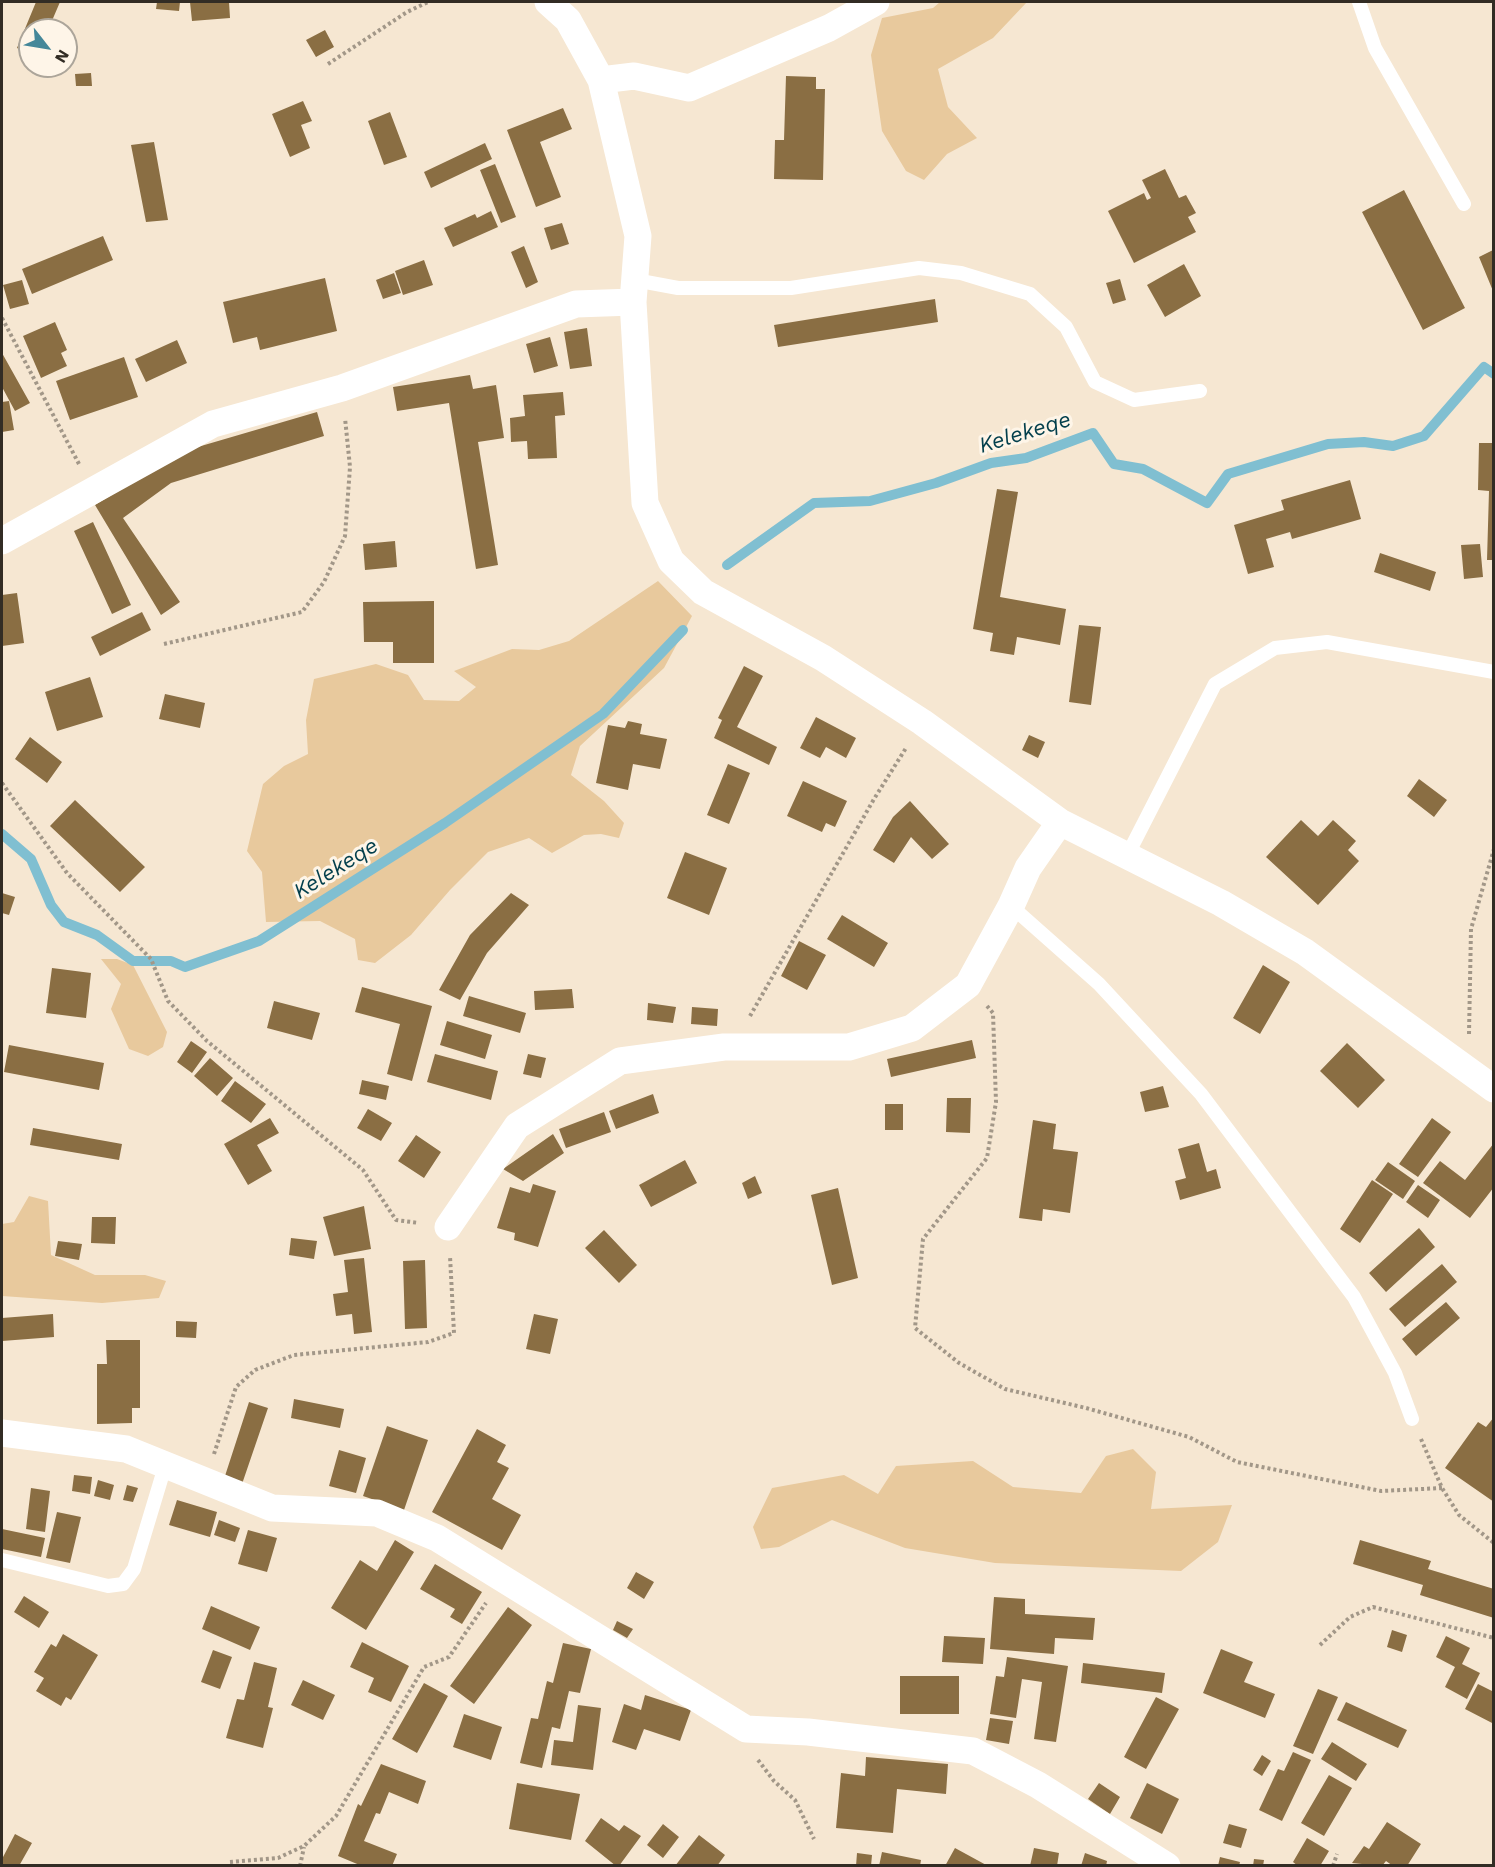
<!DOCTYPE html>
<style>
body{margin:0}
#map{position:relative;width:1495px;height:1867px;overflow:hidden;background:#f6e7d2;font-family:"Work Sans",sans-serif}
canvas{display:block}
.frame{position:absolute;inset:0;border:3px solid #322c24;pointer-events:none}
.north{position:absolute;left:18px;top:18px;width:60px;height:60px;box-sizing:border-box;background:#fef5e8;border:2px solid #aca59a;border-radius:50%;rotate:121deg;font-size:16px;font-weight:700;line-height:24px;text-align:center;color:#322c24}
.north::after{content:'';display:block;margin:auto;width:21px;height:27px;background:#458799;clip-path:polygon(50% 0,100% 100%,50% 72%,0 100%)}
</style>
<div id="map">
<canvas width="1495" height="1867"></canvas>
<div class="frame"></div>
<div class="north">N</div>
</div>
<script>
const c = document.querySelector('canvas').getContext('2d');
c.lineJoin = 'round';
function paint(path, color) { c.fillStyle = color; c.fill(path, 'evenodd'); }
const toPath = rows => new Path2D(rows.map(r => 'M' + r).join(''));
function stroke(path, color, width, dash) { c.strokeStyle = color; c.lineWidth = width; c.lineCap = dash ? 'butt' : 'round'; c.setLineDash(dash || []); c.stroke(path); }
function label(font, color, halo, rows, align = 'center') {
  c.font = font + ' "Work Sans",sans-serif'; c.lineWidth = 6; c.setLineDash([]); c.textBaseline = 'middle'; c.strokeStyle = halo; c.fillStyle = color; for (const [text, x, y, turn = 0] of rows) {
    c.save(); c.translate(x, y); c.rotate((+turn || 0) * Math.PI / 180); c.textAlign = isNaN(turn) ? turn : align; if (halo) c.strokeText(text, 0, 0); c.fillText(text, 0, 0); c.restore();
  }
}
const green = toPath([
 [940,2,1027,2,993,38,938,69,948,107,977,138,947,154,924,180,906,171,882,131,871,55,882,18,933,8],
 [658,581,692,616,664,668,580,746,571,775,604,801,624,823,619,838,601,834,584,835,552,853,529,838,488,852,450,890,411,935,375,963,358,960,355,939,320,921,266,922,262,872,247,851,263,784,284,766,308,754,306,720,314,679,376,664,408,675,424,700,459,701,476,687,454,671,512,649,539,650,569,641],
 [101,959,117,959,133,965,167,1032,163,1047,148,1056,129,1049,111,1009,121,984],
 [29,1196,48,1201,51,1255,95,1275,145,1275,166,1281,159,1298,102,1303,2,1296,2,1224,14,1222],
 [1133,1449,1156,1472,1151,1509,1232,1505,1218,1542,1181,1571,995,1563,905,1548,832,1520,779,1547,761,1549,753,1527,772,1488,844,1475,878,1494,896,1466,973,1461,1013,1487,1081,1493,1106,1456]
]);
const stream = toPath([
 [727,565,814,503,870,501,936,483,991,463,1026,458,1093,433,1114,464,1143,469,1207,503,1228,474,1328,444,1364,442,1393,446,1424,436,1484,367,1494,374],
 [2,834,31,859,51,905,64,922,97,935,133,961,171,961,185,967,259,941,445,823,603,714,683,630]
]);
const building = toPath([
 [36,2,60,2,48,30,30,30,30,54,17,48],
 [157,2,180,2,179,11,156,9],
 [190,2,229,2,230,18,192,21],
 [325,30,334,47,316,57,306,40],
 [91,73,92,86,76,86,75,74],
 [786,76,816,77,816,89,825,89,823,180,774,179,775,140,784,140],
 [303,101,312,121,301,125,310,148,290,157,272,114],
 [563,108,572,129,540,142,561,197,536,207,507,130],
 [390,112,407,157,384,165,368,121],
 [154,142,168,220,146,222,131,145],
 [485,143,492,159,431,188,424,172],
 [495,164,516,217,501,223,480,170],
 [1165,169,1179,198,1186,195,1196,213,1188,217,1196,232,1134,263,1108,211,1144,193,1147,200,1151,198,1142,180],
 [1404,190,1465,308,1423,330,1362,212],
 [491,211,498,227,453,247,444,228,475,214,477,218],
 [562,223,569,244,551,250,544,228],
 [103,236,113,260,32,294,22,269],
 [524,246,538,282,526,288,511,252],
 [1493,250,1493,291,1479,257],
 [424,260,433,285,403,295,395,271],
 [1184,264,1201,296,1165,317,1147,285],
 [394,273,401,293,383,299,376,280],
 [325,278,337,331,260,350,257,337,233,343,223,302],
 [1120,279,1126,300,1113,304,1106,283],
 [22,280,29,304,10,309,3,285],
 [935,299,938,322,778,347,774,325],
 [55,322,67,350,61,353,67,366,41,378,23,336],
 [587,328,592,366,570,369,564,332],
 [550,337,558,366,534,373,526,344],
 [177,340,187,363,146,382,135,359],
 [2,353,30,403,15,411,2,387],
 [124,357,138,397,70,420,56,381],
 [470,375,473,389,496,385,504,438,478,442,498,565,476,569,449,403,397,411,393,387],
 [563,392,565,415,555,416,557,458,528,459,527,441,511,442,510,418,525,416,523,395],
 [9,401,14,430,2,432,2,402],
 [317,412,324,436,171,483,123,518,180,602,161,615,95,505,184,451],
 [1479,443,1494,443,1494,560,1487,560,1489,491,1478,490],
 [1350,480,1361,519,1292,539,1290,532,1266,539,1274,567,1248,574,1234,525,1284,510,1281,500],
 [997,489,1018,492,1000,597,1066,609,1060,645,1017,637,1014,655,990,651,993,633,973,629],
 [93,522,131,605,112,614,74,531],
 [395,541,397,567,365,570,363,544],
 [1480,544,1483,577,1464,579,1461,545],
 [1380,553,1436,572,1430,591,1374,572],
 [17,593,24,643,2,646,2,595],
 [434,601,434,663,393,663,393,642,364,642,363,602],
 [142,612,151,630,100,656,91,637],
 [1079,625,1101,627,1091,705,1069,702],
 [744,666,763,676,737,727,777,747,769,765,714,738,722,720,718,718],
 [90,677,103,717,57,731,45,692],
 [165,694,205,703,200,728,159,719],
 [816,717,856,738,846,758,826,747,820,758,800,748],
 [628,721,642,724,640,734,667,739,660,769,633,764,628,790,596,783,608,725,625,728],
 [1029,735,1045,742,1038,758,1022,750],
 [30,737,62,762,47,783,15,759],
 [728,764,750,773,729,824,707,815],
 [1419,779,1447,800,1434,817,1407,796],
 [803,781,847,801,835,827,826,823,822,832,787,816],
 [75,800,145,867,120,892,50,826],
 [910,801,949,844,932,859,911,837,894,863,873,850,893,817],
 [1301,820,1318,836,1333,820,1356,841,1348,850,1359,861,1318,905,1266,857],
 [685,852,727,868,709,915,667,898],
 [2,893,15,897,9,915,2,913],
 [511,893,529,905,487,953,460,1000,439,990,470,935],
 [842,915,888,943,874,967,827,939],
 [799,941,826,955,807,990,781,976],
 [1263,965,1290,982,1260,1034,1233,1018],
 [52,968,91,973,86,1018,46,1013],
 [362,987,432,1006,412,1081,387,1074,400,1024,355,1012],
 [572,989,574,1008,535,1010,534,991],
 [469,996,526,1013,520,1033,463,1016],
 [274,1001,320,1013,312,1040,267,1028],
 [648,1003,676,1007,673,1023,647,1020],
 [692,1007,718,1009,717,1026,691,1024],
 [447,1021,492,1035,485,1059,440,1045],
 [972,1040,976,1058,891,1077,887,1059],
 [191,1041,207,1052,192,1073,177,1062],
 [1347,1043,1385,1080,1358,1108,1320,1071],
 [9,1045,104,1063,99,1090,4,1072],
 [435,1054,498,1071,491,1100,427,1082],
 [528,1054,546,1058,541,1078,523,1074],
 [210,1058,233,1078,217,1096,194,1076],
 [362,1080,389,1086,386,1100,359,1094],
 [235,1081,266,1104,251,1123,221,1101],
 [1163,1086,1169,1107,1145,1112,1140,1092],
 [653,1094,659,1113,616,1129,609,1111],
 [947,1098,971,1098,970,1133,946,1132],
 [885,1104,903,1104,903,1130,885,1130],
 [368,1109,392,1123,381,1141,357,1128],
 [604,1112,611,1132,566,1148,559,1129],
 [270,1118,279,1133,257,1145,272,1171,248,1185,224,1144],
 [1432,1118,1451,1132,1418,1177,1399,1164],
 [1033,1120,1056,1124,1053,1149,1078,1152,1070,1213,1043,1209,1042,1221,1019,1218],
 [33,1128,122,1144,119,1160,30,1145],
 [553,1134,564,1153,523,1181,503,1169],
 [416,1135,441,1152,424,1178,398,1161],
 [1199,1143,1207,1172,1216,1169,1221,1188,1180,1200,1175,1181,1186,1178,1178,1149],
 [1494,1143,1494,1187,1470,1218,1423,1183,1440,1161,1465,1180],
 [685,1160,697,1183,651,1207,639,1185],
 [1388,1162,1415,1181,1403,1199,1375,1180],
 [755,1176,762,1193,748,1199,742,1183],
 [1372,1180,1393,1194,1360,1243,1340,1229],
 [533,1184,556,1191,538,1247,514,1240,515,1233,497,1228,510,1187,530,1193],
 [1418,1185,1440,1200,1428,1218,1406,1202],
 [838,1188,858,1278,832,1285,811,1195],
 [364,1206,371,1249,334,1256,323,1217],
 [92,1217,116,1217,115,1244,91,1243],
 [1419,1228,1435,1247,1386,1292,1369,1273],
 [604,1230,637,1265,619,1283,585,1248],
 [291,1238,317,1241,314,1259,289,1255],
 [58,1241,82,1244,79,1260,55,1256],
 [364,1258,372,1332,354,1334,352,1314,336,1316,333,1294,348,1292,344,1260],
 [425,1260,427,1328,405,1329,403,1261],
 [1442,1264,1457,1282,1405,1327,1389,1309],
 [1446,1302,1460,1318,1416,1356,1402,1339],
 [53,1314,54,1337,2,1341,2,1318],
 [534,1314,558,1319,550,1354,526,1349],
 [176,1321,197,1322,196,1338,176,1337],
 [106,1340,140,1340,140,1408,132,1408,132,1423,97,1424,97,1364,107,1364],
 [294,1399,344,1409,340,1428,291,1418],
 [249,1402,268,1408,242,1484,224,1479],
 [1494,1417,1494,1502,1445,1468,1478,1422,1486,1427],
 [387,1426,428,1440,404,1510,363,1496],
 [477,1429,506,1445,497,1462,509,1468,492,1499,521,1515,502,1550,432,1512],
 [339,1450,366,1458,356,1493,329,1486],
 [74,1475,92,1477,90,1494,72,1491],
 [98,1480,114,1485,110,1500,94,1496],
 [127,1485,138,1488,133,1502,123,1500],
 [31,1488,50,1491,45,1532,26,1529],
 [177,1500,217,1512,210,1537,169,1525],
 [57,1512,81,1517,70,1563,46,1558],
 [219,1520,240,1528,235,1542,214,1535],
 [2,1529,45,1538,41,1557,2,1549],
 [248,1530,277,1538,267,1572,238,1564],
 [395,1540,414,1552,366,1630,331,1608,360,1560,377,1571],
 [1360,1540,1431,1561,1428,1569,1494,1589,1494,1618,1420,1595,1423,1585,1353,1564],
 [435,1564,482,1592,462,1624,450,1617,455,1609,420,1589],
 [636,1572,654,1582,644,1599,627,1588],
 [24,1596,49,1612,39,1628,14,1612],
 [994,1597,1025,1599,1025,1614,1095,1618,1093,1640,1055,1638,1054,1654,990,1649],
 [211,1606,260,1627,250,1650,202,1629],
 [508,1607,532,1625,474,1704,450,1686],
 [617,1621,633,1629,627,1638,613,1630],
 [1392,1630,1407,1635,1402,1652,1387,1647],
 [63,1634,98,1655,71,1700,66,1697,61,1706,36,1691,44,1678,34,1672,51,1644,56,1647],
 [944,1636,985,1638,983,1664,942,1662],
 [1446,1636,1470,1648,1462,1664,1480,1673,1467,1699,1445,1687,1455,1667,1436,1657],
 [362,1642,409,1666,391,1702,368,1692,374,1678,350,1667],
 [563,1643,591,1649,580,1693,569,1691,560,1729,552,1727,542,1768,520,1763,531,1718,538,1719,547,1681,553,1683],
 [1221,1649,1253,1662,1244,1682,1275,1694,1265,1718,1203,1693],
 [213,1650,232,1657,220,1689,201,1682],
 [1007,1657,1068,1666,1056,1742,1034,1739,1042,1682,1022,1679,1016,1718,990,1714,996,1676,1004,1677],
 [254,1662,277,1668,268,1707,273,1708,263,1748,226,1738,237,1699,244,1700],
 [1083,1663,1165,1673,1162,1693,1081,1683],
 [900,1676,959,1676,959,1714,900,1714],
 [303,1680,335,1695,323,1720,291,1705],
 [424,1683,448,1696,417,1753,392,1739],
 [1478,1684,1494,1692,1494,1724,1465,1709],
 [1318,1689,1338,1697,1313,1754,1293,1746],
 [645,1695,691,1710,680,1741,644,1729,636,1750,612,1742,624,1704,641,1710],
 [1156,1697,1179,1709,1146,1769,1124,1757],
 [1346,1702,1407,1730,1398,1748,1337,1720],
 [578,1705,601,1708,593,1770,551,1765,554,1740,573,1742],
 [464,1714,502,1727,491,1760,453,1747],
 [990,1718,1013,1721,1009,1744,986,1740],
 [1332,1742,1367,1764,1356,1781,1321,1759],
 [1293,1752,1311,1760,1282,1821,1259,1810,1278,1769,1284,1771],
 [1262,1755,1271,1761,1262,1776,1253,1770],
 [866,1757,948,1764,946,1794,897,1789,893,1833,836,1828,841,1773,865,1776],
 [381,1764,426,1781,418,1804,389,1792,380,1814,376,1813,364,1841,397,1854,392,1866,362,1866,338,1856,358,1804,361,1806],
 [1329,1775,1352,1788,1324,1836,1301,1823],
 [517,1783,580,1794,571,1840,509,1829],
 [1099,1783,1120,1797,1110,1814,1088,1799],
 [1147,1783,1179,1799,1162,1834,1130,1818],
 [601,1818,619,1831,624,1825,641,1836,619,1866,616,1866,585,1841],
 [1387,1822,1421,1844,1407,1866,1393,1866,1386,1861,1382,1866,1352,1863,1364,1846,1369,1849],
 [663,1824,679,1837,663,1858,647,1845],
 [1229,1824,1247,1829,1241,1848,1223,1843],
 [15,1834,32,1843,19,1866,2,1866,2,1859],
 [699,1835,725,1855,717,1866,675,1866],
 [1307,1838,1329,1851,1320,1866,1298,1866,1293,1862],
 [955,1848,988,1866,945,1866],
 [1034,1848,1059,1853,1057,1866,1030,1866],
 [882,1852,921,1860,920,1866,879,1866],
 [857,1853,872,1855,871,1866,856,1866],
 [1085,1853,1107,1861,1106,1866,1081,1866],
 [1220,1857,1240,1862,1239,1866,1218,1866],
 [1254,1859,1264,1860,1263,1866,1253,1866]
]);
const path = toPath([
 [328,64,407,12,428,2],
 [2,318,79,464],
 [164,644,302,612,324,582,345,536,350,467,345,418],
 [2,783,67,873,151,959,168,1001,207,1041,363,1170,396,1220,419,1223],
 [987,1006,993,1013,996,1102,987,1158,923,1239,915,1328,959,1363,1005,1389,1086,1408,1189,1437,1237,1462,1381,1491,1442,1488],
 [750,1016,874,799,906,748],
 [1469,1034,1471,929,1494,849],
 [1421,1439,1442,1488,1459,1515,1494,1543],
 [214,1454,236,1387,255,1370,294,1355,428,1342,454,1333,450,1256],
 [1320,1645,1350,1617,1373,1607,1494,1638],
 [758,1760,774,1781,795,1800,814,1839],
 [230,1862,278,1858,304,1846,336,1816,424,1667,449,1657,486,1603],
 [300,1866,304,1847],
 [1333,1866,1337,1854]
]);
const lane = toPath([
 [1359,2,1375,48,1464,204],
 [635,280,678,288,791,288,919,268,961,273,1030,294,1066,327,1095,382,1134,400,1200,391],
 [1128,854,1215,684,1275,648,1327,642,1494,672],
 [1011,906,1099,984,1201,1094,1354,1297,1395,1373,1412,1419],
 [2,1560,108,1586,123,1584,134,1569,166,1463]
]);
const street = toPath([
 [548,2,568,20,601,80,638,236,633,302,645,503,671,561,703,592,823,658,922,722,1060,822,1221,903,1305,952,1494,1089],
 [601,80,634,76,689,88,829,28,876,2],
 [2,541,213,424,342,388,576,304,633,302],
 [448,1227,517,1126,620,1061,724,1047,849,1047,912,1028,968,985,1011,906,1028,868,1060,822],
 [2,1433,126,1449,272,1508,377,1513,437,1538,746,1729,808,1732,973,1751,1038,1785,1167,1866]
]);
const waterNames = [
 ["Kelekeqe",1025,433,-17],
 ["Kelekeqe",336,869,-32]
];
paint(green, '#e8c99d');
stroke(stream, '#80bfd1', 10);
paint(building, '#8a6e43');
stroke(path, '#a29788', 4, [3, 3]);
stroke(lane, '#fff', 14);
stroke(street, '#fff', 27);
label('italic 22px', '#033f4c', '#fef5e8', waterNames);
</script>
